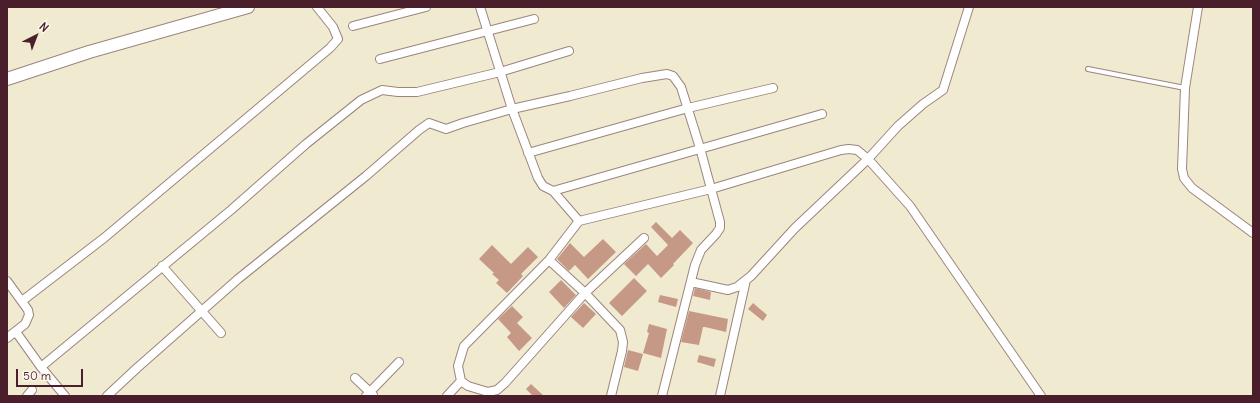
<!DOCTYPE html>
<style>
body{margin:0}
#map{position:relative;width:1260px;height:403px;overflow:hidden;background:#f0ead1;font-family:Delius,sans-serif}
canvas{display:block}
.frame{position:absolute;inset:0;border:8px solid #4a1f2b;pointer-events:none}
.north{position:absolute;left:16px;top:16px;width:40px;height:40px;-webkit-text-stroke:3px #fbf7ec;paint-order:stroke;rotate:42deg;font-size:11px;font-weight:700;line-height:16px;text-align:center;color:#4a1f2b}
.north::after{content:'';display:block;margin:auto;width:14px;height:18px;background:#4a1f2b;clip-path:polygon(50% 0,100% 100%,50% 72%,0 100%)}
.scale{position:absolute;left:16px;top:369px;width:67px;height:18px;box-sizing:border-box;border:2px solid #4a1f2b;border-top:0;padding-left:5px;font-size:12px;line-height:14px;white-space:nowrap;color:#4a1f2b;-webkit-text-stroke:3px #fbf7ec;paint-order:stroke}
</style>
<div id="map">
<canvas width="1260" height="403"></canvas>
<div class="frame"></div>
<div class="north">N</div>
<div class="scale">50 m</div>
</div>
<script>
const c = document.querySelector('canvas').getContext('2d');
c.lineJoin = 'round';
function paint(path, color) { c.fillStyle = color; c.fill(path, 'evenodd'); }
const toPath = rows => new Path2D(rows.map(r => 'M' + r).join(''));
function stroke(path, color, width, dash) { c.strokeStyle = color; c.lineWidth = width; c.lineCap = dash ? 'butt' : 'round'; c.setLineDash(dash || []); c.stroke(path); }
const building = toPath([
 [656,222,672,238,680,230,693,243,673,264,674,265,661,278,648,264,636,276,624,264,646,244,657,256,668,245,651,227],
 [603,239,616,252,588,279,575,265,569,271,557,259,570,243,584,257],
 [492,245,511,264,528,247,538,257,521,274,523,276,507,293,496,283,499,280,492,274,494,273,479,259],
 [634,278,647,291,622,316,609,303],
 [561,280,576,295,564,308,549,292],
 [695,288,711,292,710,300,693,296],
 [660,295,678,299,676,307,658,302],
 [584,303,596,314,583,328,571,317],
 [753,303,767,315,763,321,748,309],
 [512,306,523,317,517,323,532,338,519,351,507,337,511,333,498,319],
 [689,311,728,319,726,332,705,327,703,327,699,345,681,342],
 [649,324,667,329,661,358,643,353,649,333,647,332],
 [628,350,643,354,638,371,624,367],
 [699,355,716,359,714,367,697,362],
 [531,384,544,396,533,396,526,389]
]);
const lane = toPath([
 [1088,69,1185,88]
]);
const street = toPath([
 [480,7,512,109,538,178,543,186,553,191,579,221,549,260,464,346,458,366,461,381,468,386,488,392,497,390,505,383,585,293,644,238],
 [1198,7,1185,88,1182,169,1184,178,1192,188,1253,233],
 [353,26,426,7],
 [380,59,534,19],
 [528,153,688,108,773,88],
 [553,191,822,114],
 [579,221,711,189,841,150,849,149,857,150,868,159,910,206,1041,396],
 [549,260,585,293,620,330,623,342,622,351,611,396],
 [162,266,221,333],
 [7,281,28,310,29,315,25,324,7,338],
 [691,282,728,290,737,287,751,276,795,228,868,159,898,126,923,104,943,90,969,7],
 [22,301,104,238,330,48,338,39,333,27,317,7],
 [16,332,41,367,65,396],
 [41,367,231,210,306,144,361,100,382,90,398,92,417,92,500,72,569,51],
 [355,378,373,395],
 [27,396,32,390],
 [107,396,137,368,238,279,366,176,419,130,429,123,446,129,463,123,512,109,570,96,642,78,667,74,673,76,681,87,700,148,720,222,720,228,716,234,701,250,695,265,662,396],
 [366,396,399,362],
 [447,396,461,381],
 [720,396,746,280]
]);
const secondary = toPath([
 [7,79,89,52,248,7]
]);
paint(building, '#c69987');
stroke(lane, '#9d847e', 6);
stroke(street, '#9d847e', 10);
stroke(secondary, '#9d847e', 14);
stroke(lane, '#fff', 4);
stroke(street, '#fff', 8);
stroke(secondary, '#fff', 12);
</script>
